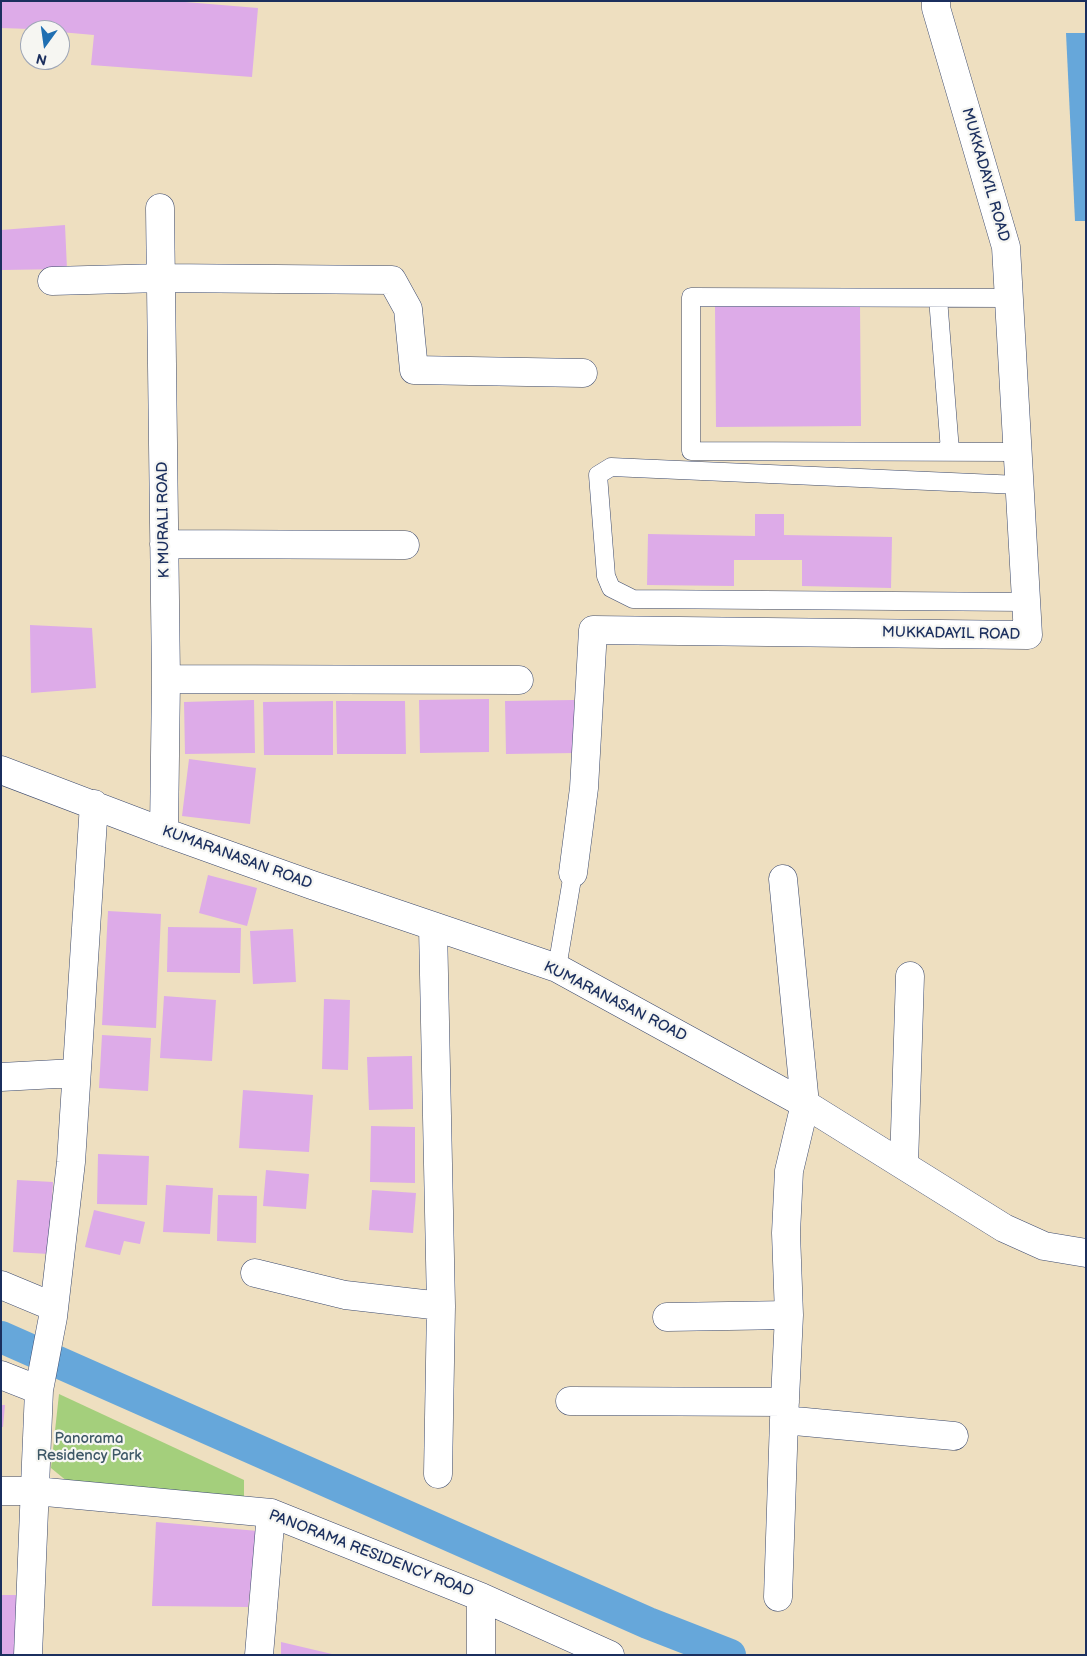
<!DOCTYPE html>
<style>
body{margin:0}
#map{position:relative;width:1087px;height:1656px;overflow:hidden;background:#eedfc0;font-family:"Balsamiq Sans",sans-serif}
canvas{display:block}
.frame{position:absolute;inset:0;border:2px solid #1b2f5e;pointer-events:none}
.north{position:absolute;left:20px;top:20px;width:50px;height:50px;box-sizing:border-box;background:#f6f6f2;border:1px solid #9ea6b7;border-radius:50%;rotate:194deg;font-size:14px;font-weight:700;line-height:20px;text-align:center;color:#1b2f5e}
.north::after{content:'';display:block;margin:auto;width:18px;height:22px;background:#1f6fb2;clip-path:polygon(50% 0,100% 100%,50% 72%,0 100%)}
</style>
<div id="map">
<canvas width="1087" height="1656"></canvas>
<div class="frame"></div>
<div class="north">N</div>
</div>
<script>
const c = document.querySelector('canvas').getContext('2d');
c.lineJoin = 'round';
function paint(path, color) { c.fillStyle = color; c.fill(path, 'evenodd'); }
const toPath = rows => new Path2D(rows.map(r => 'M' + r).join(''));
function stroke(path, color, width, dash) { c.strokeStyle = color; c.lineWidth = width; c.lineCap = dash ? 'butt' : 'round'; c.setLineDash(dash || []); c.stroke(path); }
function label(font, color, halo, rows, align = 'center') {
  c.font = font + ' "Balsamiq Sans",sans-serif'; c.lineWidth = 4.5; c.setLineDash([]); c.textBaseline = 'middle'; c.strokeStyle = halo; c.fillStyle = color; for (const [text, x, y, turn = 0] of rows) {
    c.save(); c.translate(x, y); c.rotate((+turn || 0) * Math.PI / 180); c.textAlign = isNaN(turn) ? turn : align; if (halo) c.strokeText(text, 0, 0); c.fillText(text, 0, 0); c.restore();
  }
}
const green = toPath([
 [59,1394,244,1480,244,1498,68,1482,51,1468]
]);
const water = toPath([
 [1066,33,1086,33,1086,221,1075,221]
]);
const canal = toPath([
 [1,1337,648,1623,730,1655]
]);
const building = toPath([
 [1,1,173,1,258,8,252,77,91,65,94,35,60,32,60,30,1,28],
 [65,225,67,269,2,270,1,230],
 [860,305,861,426,716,427,715,306],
 [755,514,784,514,784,535,892,537,891,588,802,586,802,560,734,560,734,586,647,585,648,534,755,536],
 [30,625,92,628,96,688,31,693],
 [489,699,489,752,420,753,419,700],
 [254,700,255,753,185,754,184,702],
 [574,700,575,753,506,754,505,701],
 [333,701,333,755,264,755,263,702],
 [336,701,405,701,406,754,337,754],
 [189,759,256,768,250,824,182,816],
 [208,875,257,888,247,926,199,913],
 [108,911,161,914,156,1028,102,1025],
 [168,927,241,928,240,973,167,972],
 [293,929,296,982,253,984,250,931],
 [164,996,216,1000,212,1061,160,1058],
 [324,999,350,1000,348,1070,322,1069],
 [102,1035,151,1038,148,1091,99,1088],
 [412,1056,413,1109,369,1110,367,1057],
 [243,1090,313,1095,309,1152,239,1148],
 [371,1126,415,1127,415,1183,370,1182],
 [98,1154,149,1156,147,1205,97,1204],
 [266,1170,309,1174,306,1209,263,1206],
 [17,1180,53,1182,49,1254,13,1252],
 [166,1185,213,1188,210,1234,163,1232],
 [372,1190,416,1193,413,1233,369,1230],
 [218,1195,257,1196,256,1243,217,1241],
 [94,1210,145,1222,140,1244,124,1241,120,1255,85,1247],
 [1,1405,5,1405,3,1427,1,1427],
 [156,1522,258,1531,248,1607,152,1606],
 [1,1595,21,1595,20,1655,1,1655],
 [281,1642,332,1654,332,1655,281,1655]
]);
const lane = toPath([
 [938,298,950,451],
 [1009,298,691,297,691,451,1017,452],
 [1019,485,611,467,598,475,606,576,611,588,633,599,1026,602],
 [557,968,573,873]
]);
const street = toPath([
 [160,208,166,679,164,832],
 [52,281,161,278,392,280,408,309,414,370,583,373],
 [164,544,405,545],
 [166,679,519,680],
 [1,770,164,832,312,885,557,968,805,1104,1004,1228,1044,1246,1086,1253],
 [573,873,584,788,593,630,1028,635,1006,247,936,8,936,1],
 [433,927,441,1306,438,1474],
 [1,1077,75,1073],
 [904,1164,910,976],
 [255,1273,345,1295,441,1306],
 [1,1285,54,1307],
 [667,1317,789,1315],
 [1,1375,39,1390],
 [570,1401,785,1402],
 [784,1420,954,1436],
 [1,1491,35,1491,271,1513,481,1597,610,1655],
 [778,1597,784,1420,789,1315,786,1233,789,1171,805,1104,783,879],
 [28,1655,39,1390,53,1317,71,1162,94,804],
 [259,1655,271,1513],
 [481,1655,481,1597]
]);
const streetNames = [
 ["MUKKADAYIL ROAD",985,175,74],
 ["K MURALI ROAD",164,520,-91],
 ["MUKKADAYIL ROAD",951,634,1],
 ["KUMARANASAN ROAD",237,858,20],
 ["KUMARANASAN ROAD",615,1002,27],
 ["PANORAMA RESIDENCY ROAD",371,1554,21]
];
const parkNames = [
 ["Panorama",89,1439],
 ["Residency Park",89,1456]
];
paint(green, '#a4cf7c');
paint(water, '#66a7da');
stroke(canal, '#66a7da', 32);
paint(building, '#ddabe8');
stroke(lane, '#3b496d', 19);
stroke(street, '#3b496d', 29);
stroke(lane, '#fff', 18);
stroke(street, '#fff', 28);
label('15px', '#1b2f5e', '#f6f6f2', streetNames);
label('15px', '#3d5766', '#f6f6f2', parkNames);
</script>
